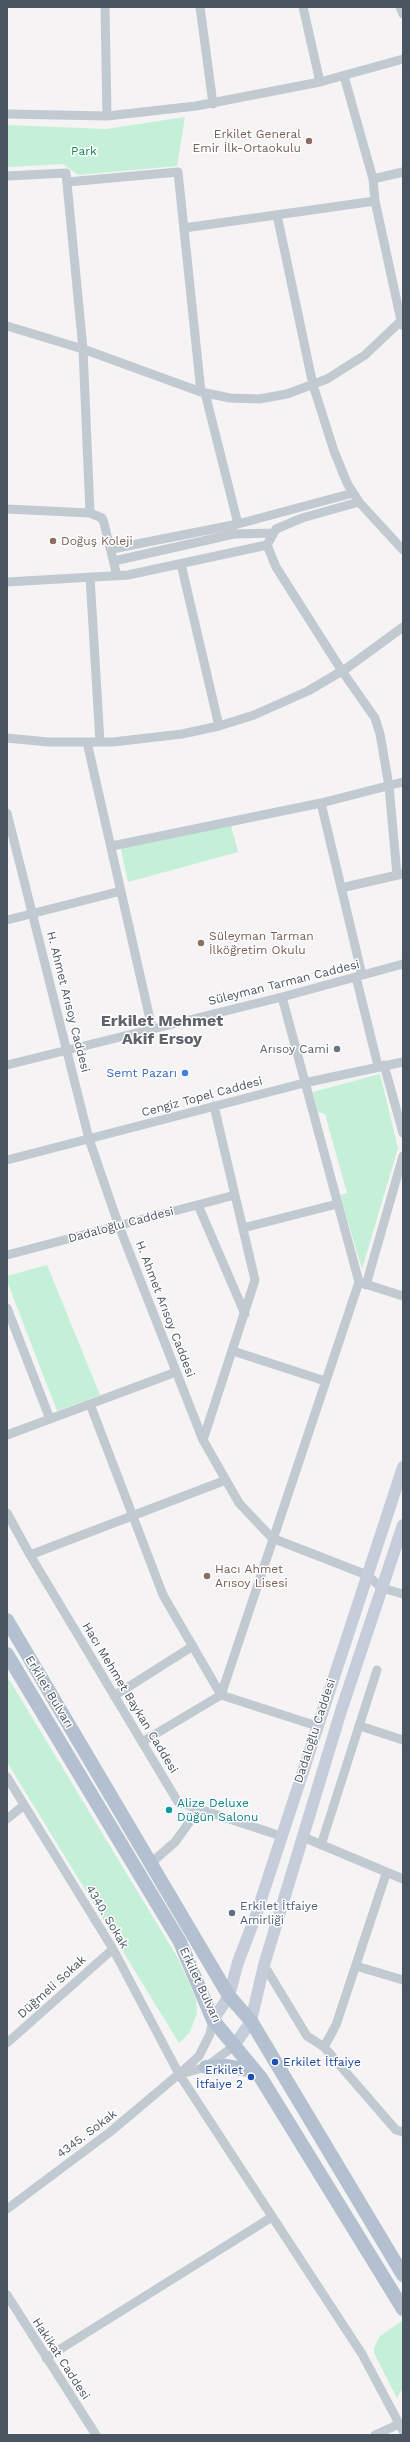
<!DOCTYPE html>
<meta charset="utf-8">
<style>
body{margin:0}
#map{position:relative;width:410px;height:2442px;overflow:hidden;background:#f5f3f3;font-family:"Work Sans",sans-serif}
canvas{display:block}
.frame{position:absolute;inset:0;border:8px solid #4a5560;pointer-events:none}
</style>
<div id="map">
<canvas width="410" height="2442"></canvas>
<div class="frame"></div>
</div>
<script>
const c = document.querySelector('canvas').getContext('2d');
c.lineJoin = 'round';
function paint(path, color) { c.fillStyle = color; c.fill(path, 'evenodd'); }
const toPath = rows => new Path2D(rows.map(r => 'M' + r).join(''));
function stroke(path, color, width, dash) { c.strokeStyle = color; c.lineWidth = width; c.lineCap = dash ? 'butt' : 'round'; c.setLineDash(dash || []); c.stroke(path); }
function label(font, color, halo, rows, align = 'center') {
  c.font = font + ' "Work Sans",sans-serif'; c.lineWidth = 3; c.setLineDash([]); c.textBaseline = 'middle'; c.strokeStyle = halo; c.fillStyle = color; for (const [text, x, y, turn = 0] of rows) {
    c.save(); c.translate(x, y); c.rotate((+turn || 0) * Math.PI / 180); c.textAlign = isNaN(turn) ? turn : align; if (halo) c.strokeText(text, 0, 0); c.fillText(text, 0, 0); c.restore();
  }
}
const green = toPath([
 [185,117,177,166,78,175,63,164,7,167,7,125,106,129],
 [229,818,238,852,128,882,120,845],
 [380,1074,398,1148,362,1269,340,1195,347,1193,325,1114,318,1112,313,1092],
 [47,1265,100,1395,57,1411,7,1281,7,1276],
 [7,1676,179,1960,196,1999,197,2013,190,2032,179,2043,7,1762],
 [402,2321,403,2393,401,2390,397,2398,374,2353,374,2348,380,2336]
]);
const street = toPath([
 [105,7,107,116],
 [200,7,213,104],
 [303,7,320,82],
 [400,7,403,14],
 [344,76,373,179,375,201,402,325],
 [7,114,107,116,196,106,320,82,403,59],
 [7,176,66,173,83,349,90,513,7,509],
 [373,179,403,172],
 [67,182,178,172,201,392],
 [277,215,313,385,334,451,347,483,359,502,403,550],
 [184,228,375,201],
 [7,326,83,349,201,392,230,398,259,399,287,394,327,379,365,355,403,319],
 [205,393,238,524],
 [359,502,302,518,276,529,267,545,276,567,342,671,375,718,380,734,389,786,397,875],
 [90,513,102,518,104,523,117,576],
 [112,549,238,524,353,493],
 [114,561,234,534,273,533],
 [181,564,219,726],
 [90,577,100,742],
 [7,582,128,575,267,545],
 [7,738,48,742,113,742,182,734,219,726,254,715,308,691,347,668,403,627],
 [87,742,152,1028],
 [321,803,362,975],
 [7,813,89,1139,119,1226,203,1440,239,1503,272,1538,367,1575,382,1588,403,1594],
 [112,846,321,803,403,782],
 [341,888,402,874],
 [7,920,121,891],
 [356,977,378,1066],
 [7,1065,282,997,403,964],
 [384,1065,403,1133],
 [7,1160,304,1083,403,1062],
 [198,1205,245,1314],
 [243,1228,337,1204],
 [7,1255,235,1195],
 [362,1283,403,1296],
 [366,1285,403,1156],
 [7,1308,50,1419],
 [233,1351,325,1381],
 [90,1404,163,1595,221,1695,317,1726],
 [7,1435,176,1372],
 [203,1440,255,1280,214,1106],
 [7,1513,30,1555,178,1802,281,1836],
 [30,1555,226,1480],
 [114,1696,193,1646],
 [360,1726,403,1740],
 [142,1742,221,1695,359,1282,282,997],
 [7,1777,113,1949,179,2074,362,2354,403,2431],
 [7,1819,24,1805],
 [303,1837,403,1879],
 [321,1845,377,1670],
 [151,1863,175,1842,199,1809],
 [264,1965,307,2036,324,2047,336,2025,386,1874],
 [356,1966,403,1980],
 [7,2043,113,1949],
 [324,2047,396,2130,403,2132],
 [181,2074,206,2067,234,2046],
 [7,2209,110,2132,179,2074,199,2056,210,2034,213,2020],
 [7,2295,96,2435],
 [46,2358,272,2217],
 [375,2435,399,2424]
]);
const secondary = toPath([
 [213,2020,229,1996,238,1962,255,1918,403,1467],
 [234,2046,251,2021,264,1965,341,1711,403,1525]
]);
const primary = toPath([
 [7,1620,229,1996,251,2021,403,2275],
 [7,1654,180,1942,213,2020,261,2078,403,2309],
 [206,2067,226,2066,255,2071]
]);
const markers = [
 [309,141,4,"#8d6e63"],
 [53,541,4,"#8d6e63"],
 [201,943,4,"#8d6e63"],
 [337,1049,4,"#6b7280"],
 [185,1073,4,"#3f7fe0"],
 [207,1576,4,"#8d6e63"],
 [169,1810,4,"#0f9aa8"],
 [232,1913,4,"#5c6f8a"],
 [275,2062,4,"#1a4fb4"],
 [251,2077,4,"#1a4fb4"]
];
const educationNames = [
 ["Erkilet General",301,134,"right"],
 ["Emir İlk-Ortaokulu",301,148,"right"],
 ["Doğuş Koleji",61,541],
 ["Süleyman Tarman",209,936],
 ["İlköğretim Okulu",209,950],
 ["Hacı Ahmet",215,1569],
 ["Arısoy Lisesi",215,1583]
];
const parkNames = [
 ["Park",84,151]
];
const streetNames = [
 ["Süleyman Tarman Caddesi",284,983,-14],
 ["H. Ahmet Arısoy Caddesi",68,1002,76],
 ["Cengiz Topel Caddesi",202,1097,-15],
 ["Dadaloğlu Caddesi",121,1225,-15],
 ["H. Ahmet Arısoy Caddesi",165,1309,69],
 ["Erkilet Bulvarı",49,1692,59],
 ["Hacı Mehmet Baykan Caddesi",130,1698,59],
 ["Dadaloğlu Caddesi",315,1731,-72],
 ["4340. Sokak",107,1917,59],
 ["Erkilet Bulvarı",200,1985,65],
 ["Düğmeli Sokak",52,1987,-42],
 ["4345. Sokak",87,2134,-37],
 ["Hakikat Caddesi",61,2359,57]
];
const worshipNames = [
 ["Arısoy Cami",329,1049]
];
const shopNames = [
 ["Semt Pazarı",177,1073]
];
const cultureNames = [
 ["Alize Deluxe",177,1803],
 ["Düğün Salonu",177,1817]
];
const serviceNames = [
 ["Erkilet İtfaiye",240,1906],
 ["Amirliği",240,1920]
];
const transitNames = [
 ["Erkilet İtfaiye",283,2062],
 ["Erkilet",243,2070,"right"],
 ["İtfaiye 2",243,2084,"right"]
];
const districtNames = [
 ["Erkilet Mehmet",162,1021],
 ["Akif Ersoy",162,1039]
];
paint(green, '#c4f0d7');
stroke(street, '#c1c9d1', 9);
stroke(secondary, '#c4cdd9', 12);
stroke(primary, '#b3c0d0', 14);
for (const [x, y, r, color] of markers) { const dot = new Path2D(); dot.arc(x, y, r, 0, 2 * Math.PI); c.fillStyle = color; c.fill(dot); stroke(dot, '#fff', 1.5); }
label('12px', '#785e54', '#fff', educationNames, 'left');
label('12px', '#198455', '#fff', parkNames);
label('12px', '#4a5560', '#fff', streetNames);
label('12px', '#5b616d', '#fff', worshipNames, 'right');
label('12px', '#366cbe', '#fff', shopNames, 'right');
label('12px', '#0d838f', '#fff', cultureNames, 'left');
label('12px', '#4e5e75', '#fff', serviceNames, 'left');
label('12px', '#164399', '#fff', transitNames, 'left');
label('bold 16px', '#5f6268', '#fff', districtNames);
</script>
